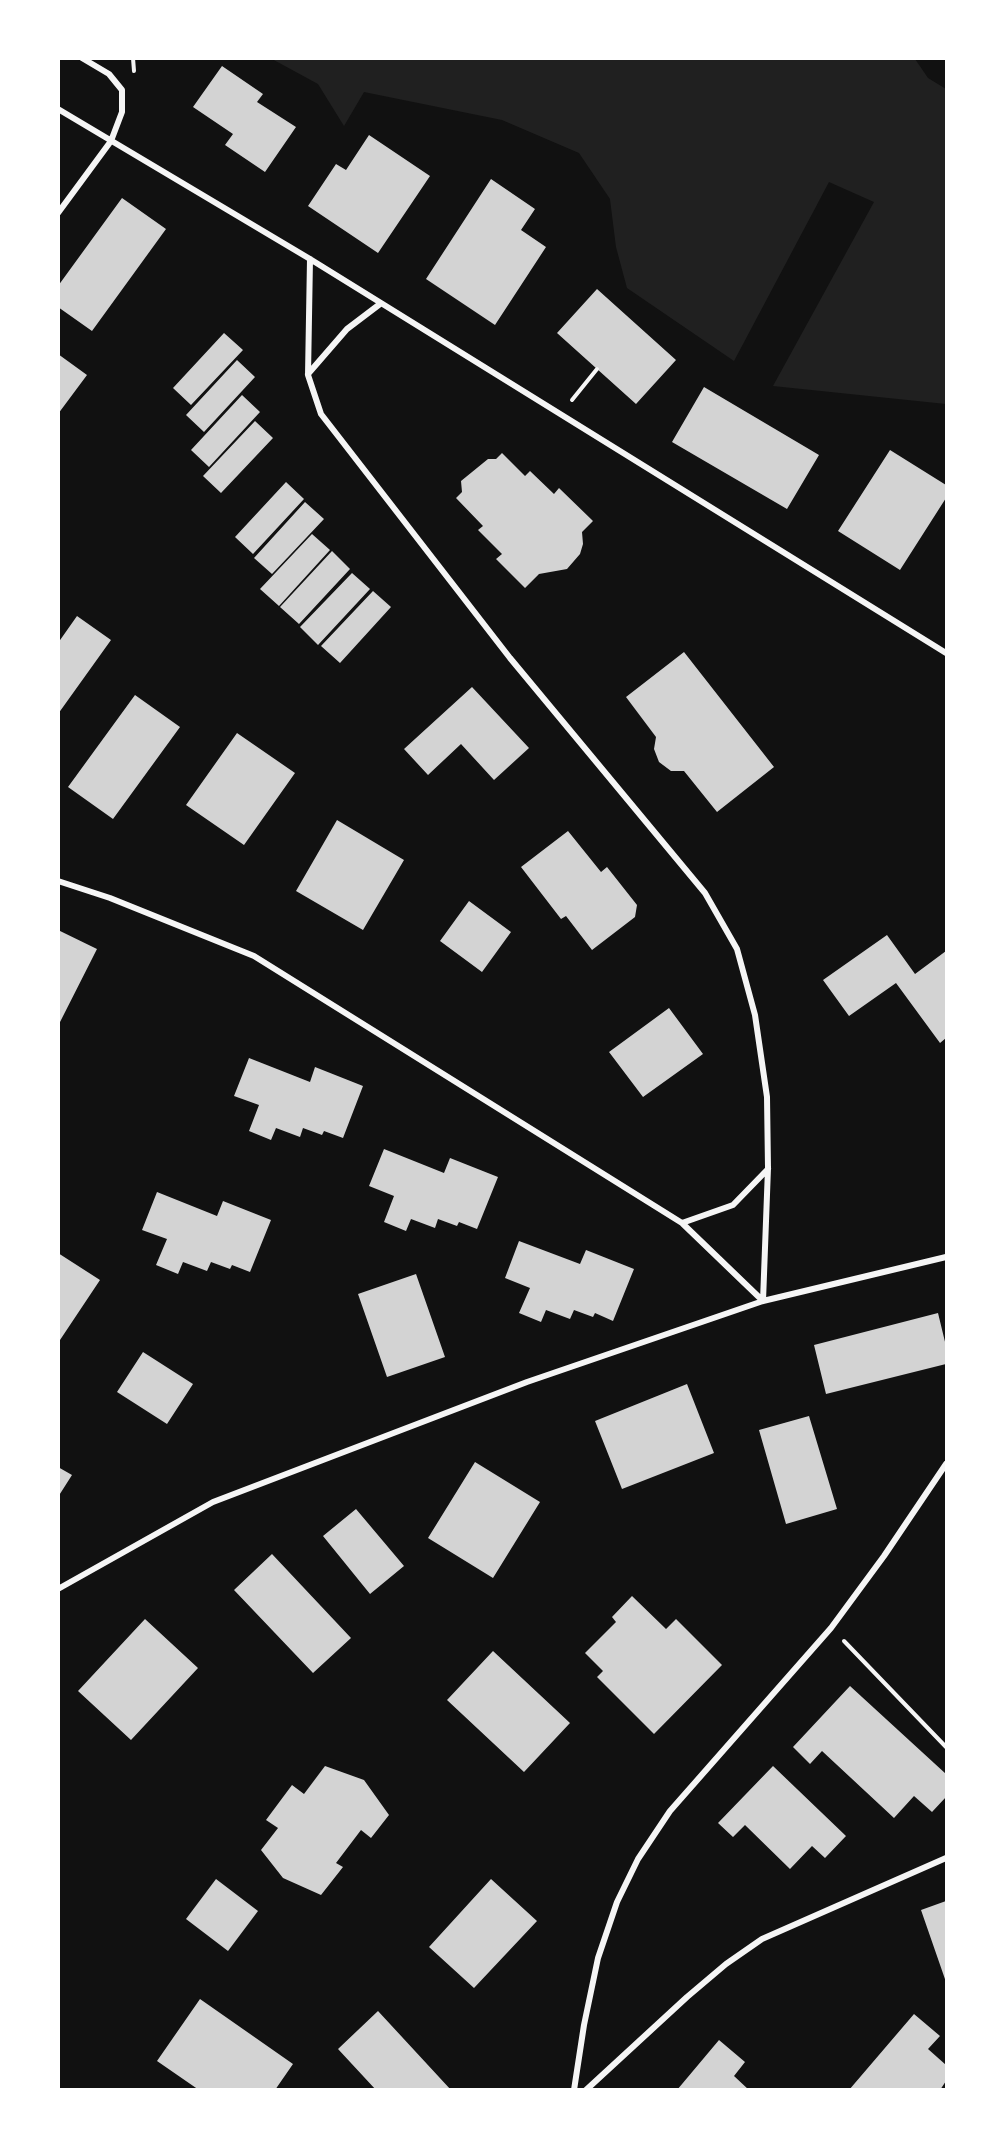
<!DOCTYPE html>
<style>
body{margin:0}
#map{position:relative;width:1005px;height:2148px;overflow:hidden;background:#111;font-family:Lato,sans-serif}
canvas{display:block}
.frame{position:absolute;inset:0;border:60px solid #fff;pointer-events:none}
</style>
<div id="map">
<canvas width="1005" height="2148"></canvas>
<div class="frame"></div>
</div>
<script>
const c = document.querySelector('canvas').getContext('2d');
c.lineJoin = 'round';
function paint(path, color) { c.fillStyle = color; c.fill(path, 'evenodd'); }
const toPath = rows => new Path2D(rows.map(r => 'M' + r).join(''));
function stroke(path, color, width, dash) { c.strokeStyle = color; c.lineWidth = width; c.lineCap = dash ? 'butt' : 'round'; c.setLineDash(dash || []); c.stroke(path); }
const green = toPath([
 [272,59,915,59,928,78,946,89,946,404,773,386,874,202,829,182,734,361,627,288,616,247,610,199,579,153,502,120,364,92,344,126,318,84]
]);
const building = toPath([
 [222,66,263,94,257,102,296,127,265,172,225,145,233,134,193,107],
 [369,135,430,176,378,253,308,206,336,164,346,170],
 [491,179,535,209,521,230,546,247,495,325,426,279],
 [122,198,166,229,92,331,58,307,58,286],
 [597,289,676,360,636,404,557,333],
 [224,333,243,350,191,405,173,388],
 [58,354,87,375,58,414],
 [237,360,255,377,204,432,186,415],
 [704,387,819,455,787,509,672,442],
 [242,395,260,412,209,467,191,450],
 [255,421,273,438,221,493,203,476],
 [890,450,946,485,946,498,900,570,838,531],
 [502,453,525,476,530,471,554,494,559,488,593,521,582,532,583,544,580,554,567,569,539,574,525,588,496,559,502,554,478,530,483,526,456,498,462,492,461,481,488,459,496,459],
 [286,482,304,499,253,554,235,537],
 [305,502,324,519,272,574,254,558],
 [312,534,330,550,279,606,260,589],
 [332,551,350,569,299,624,280,607],
 [352,573,370,589,318,645,300,627],
 [373,591,391,607,340,663,321,646],
 [77,616,111,640,58,714,58,643],
 [684,652,774,767,717,812,684,771,671,771,659,762,654,749,656,737,626,697],
 [472,687,529,748,494,780,461,744,428,775,404,749],
 [135,695,180,727,113,819,68,787],
 [237,733,295,773,244,845,186,805],
 [337,820,404,860,363,930,296,891],
 [568,831,601,872,607,867,637,905,635,917,592,950,566,916,561,919,521,867],
 [469,901,511,932,482,972,440,941],
 [58,930,97,949,58,1026],
 [887,935,915,974,946,951,946,1038,940,1043,896,983,849,1016,823,980],
 [669,1008,703,1054,643,1097,609,1052],
 [249,1058,310,1082,315,1067,363,1086,343,1138,324,1131,322,1135,303,1128,300,1137,276,1128,271,1140,249,1131,259,1105,234,1096],
 [384,1149,444,1173,450,1158,498,1177,477,1229,459,1222,457,1226,438,1219,435,1228,411,1219,406,1231,384,1222,394,1196,369,1186],
 [157,1192,217,1216,223,1201,271,1220,250,1272,232,1265,230,1269,211,1262,207,1271,183,1262,178,1274,156,1265,167,1239,142,1230],
 [519,1241,580,1264,586,1250,634,1269,613,1321,595,1313,593,1317,574,1310,570,1319,546,1310,541,1322,519,1313,530,1288,505,1278],
 [58,1253,100,1280,58,1343],
 [416,1274,445,1357,387,1377,358,1294],
 [938,1313,946,1346,946,1364,826,1394,814,1345],
 [143,1352,193,1384,167,1424,117,1392],
 [687,1384,714,1453,622,1489,595,1421],
 [809,1416,837,1509,786,1524,759,1430],
 [475,1462,540,1502,493,1578,428,1538],
 [58,1467,72,1475,58,1497],
 [356,1509,404,1566,370,1594,323,1536],
 [272,1554,351,1638,313,1673,234,1590],
 [632,1596,666,1629,676,1619,722,1665,654,1734,597,1677,603,1671,585,1653,616,1622,612,1617],
 [145,1619,198,1668,131,1740,78,1691],
 [493,1651,570,1723,524,1772,447,1700],
 [850,1686,946,1774,946,1797,932,1812,914,1796,894,1818,822,1751,810,1764,793,1747],
 [325,1766,364,1780,389,1815,371,1838,361,1830,336,1863,343,1867,321,1895,283,1878,261,1850,278,1828,266,1820,292,1785,304,1794],
 [773,1766,846,1836,825,1858,812,1846,790,1869,745,1825,733,1837,718,1823],
 [216,1879,258,1911,228,1951,186,1919],
 [491,1879,537,1921,474,1988,429,1947],
 [946,1901,946,1982,921,1910],
 [200,1999,293,2064,275,2090,199,2090,157,2061],
 [378,2011,451,2090,376,2090,338,2049],
 [914,2014,940,2036,928,2049,946,2065,946,2081,940,2090,849,2090],
 [719,2040,745,2062,734,2076,749,2090,677,2090]
]);
const path = toPath([
 [133,58,134,71],
 [572,400,597,369],
 [844,1641,946,1747]
]);
const minor = toPath([
 [58,109,310,259,946,653],
 [58,213,111,141,122,112,122,90,109,74,82,58],
 [310,259,308,375,321,414,510,658,705,893,737,949,755,1015,767,1097,768,1168,763,1301],
 [308,374,347,329,380,304],
 [58,881,110,898,254,956,682,1223,763,1301],
 [682,1223,733,1205,768,1169],
 [58,1589,213,1502,527,1382,763,1301,946,1257],
 [574,2090,584,2025,598,1958,617,1902,638,1859,670,1811,831,1628,884,1556,946,1464],
 [586,2090,687,1997,726,1964,762,1939,946,1858]
]);
paint(green, '#202020');
paint(building, '#d3d3d3');
stroke(path, '#f5f5f5', 4);
stroke(minor, '#f5f5f5', 6);
</script>
